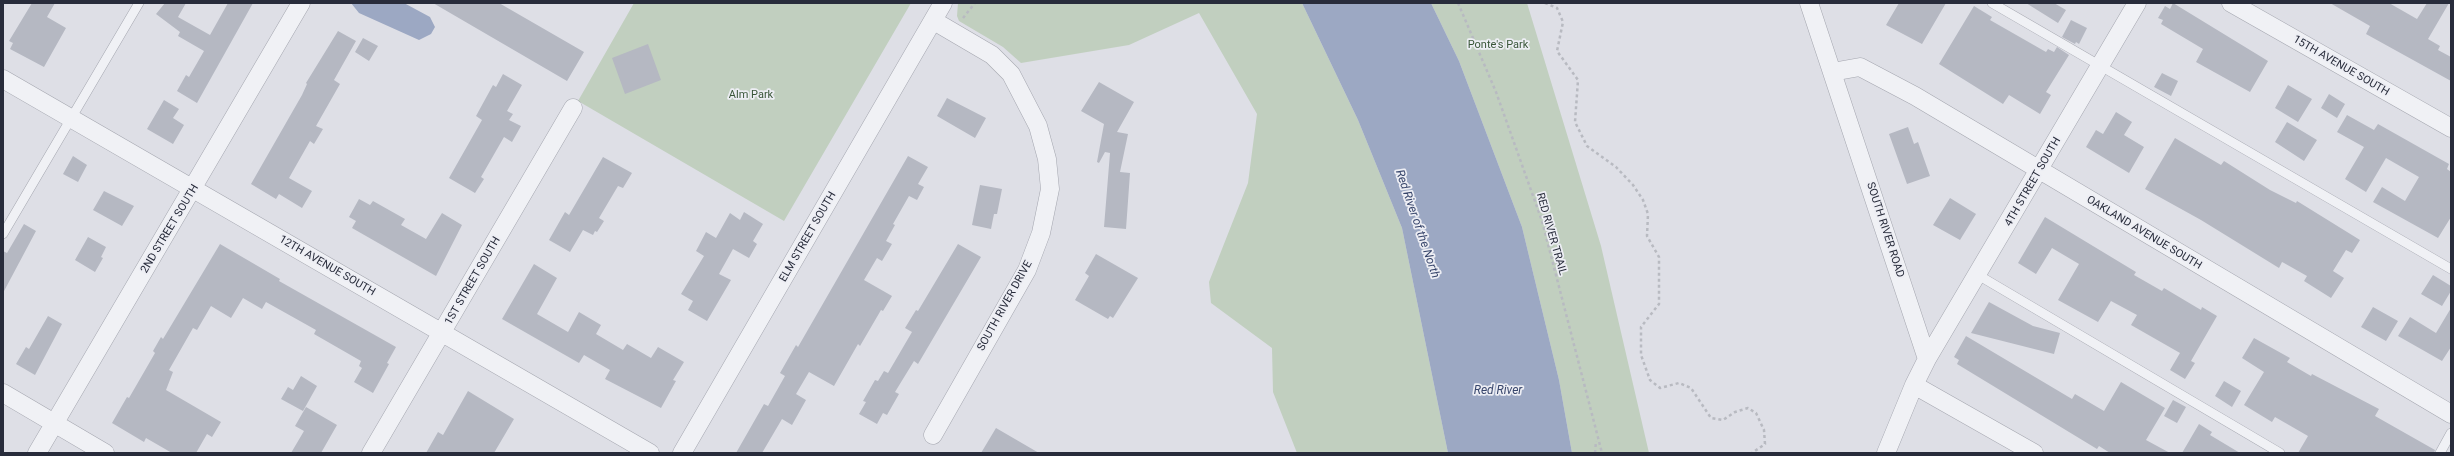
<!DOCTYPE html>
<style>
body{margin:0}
#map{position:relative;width:2454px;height:456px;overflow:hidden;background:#dedfe6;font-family:Roboto,sans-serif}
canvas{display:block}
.frame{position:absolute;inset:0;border:4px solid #282c3b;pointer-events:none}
</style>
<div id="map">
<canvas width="2454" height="456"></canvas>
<div class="frame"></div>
</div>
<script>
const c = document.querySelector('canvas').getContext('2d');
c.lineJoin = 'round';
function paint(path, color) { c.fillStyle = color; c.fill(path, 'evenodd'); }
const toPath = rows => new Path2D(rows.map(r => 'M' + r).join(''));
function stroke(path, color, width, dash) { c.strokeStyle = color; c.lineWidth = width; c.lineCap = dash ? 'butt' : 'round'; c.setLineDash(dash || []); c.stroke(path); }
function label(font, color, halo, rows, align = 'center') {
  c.font = font + ' Roboto,sans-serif'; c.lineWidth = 3.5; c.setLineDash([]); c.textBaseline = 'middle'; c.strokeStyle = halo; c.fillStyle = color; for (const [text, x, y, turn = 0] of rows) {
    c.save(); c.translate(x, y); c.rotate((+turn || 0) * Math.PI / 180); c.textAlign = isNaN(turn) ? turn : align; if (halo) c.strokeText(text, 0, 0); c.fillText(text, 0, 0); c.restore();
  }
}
const green = toPath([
 [634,3,911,3,784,221,578,101],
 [958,3,1302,3,1358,120,1402,228,1448,453,1297,453,1273,392,1272,348,1211,303,1209,282,1248,183,1257,114,1199,13,1129,45,1021,63,1003,47,959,21,957,16],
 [1431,3,1527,3,1601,246,1649,453,1572,453,1559,380,1522,227,1459,61]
]);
const water = toPath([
 [351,3,404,3,430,17,435,27,431,34,419,40,359,13],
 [1302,3,1431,3,1459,61,1522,227,1559,380,1572,453,1448,453,1402,228,1358,120]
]);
const building = toPath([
 [32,3,55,3,47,17,66,28,44,67,10,49,13,43,9,41],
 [165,3,186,3,178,17,210,35,228,3,253,3,197,103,177,91,186,75,189,77,204,51,178,36,180,32,156,14],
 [433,3,499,3,584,52,567,81],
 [1899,3,1946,3,1922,44,1886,25],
 [2026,3,2054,3,2066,10,2058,23],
 [2173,3,2268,61,2250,92,2196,62,2203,49,2161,24,2163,20,2158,18,2165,6,2170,9],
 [2330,3,2389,3,2417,19,2427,3,2449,3,2428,39,2440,46,2438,50,2451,57,2451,81,2366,34,2370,26],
 [1974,6,1992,17,1990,20,2046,52,2048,49,2054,52,2057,47,2069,55,2046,92,2051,95,2040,114,2009,95,2003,104,1939,64],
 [2071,20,2087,28,2079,44,2076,42,2075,44,2062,37],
 [338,31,356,41,334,80,340,84,316,126,323,129,314,144,310,141,289,178,312,191,302,208,279,194,276,199,251,184,302,95,307,84,306,83],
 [363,38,378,46,369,61,355,52],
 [648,44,661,80,625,94,612,58],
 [2162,73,2178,81,2171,96,2154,87],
 [503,74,522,85,507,111,513,114,509,120,521,126,512,142,504,137,481,177,484,179,475,193,449,178,482,120,476,116,493,85,496,87],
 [1099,82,1134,102,1117,132,1128,134,1120,172,1130,173,1126,229,1104,227,1110,153,1105,152,1099,163,1097,162,1104,124,1081,111],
 [2288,85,2312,99,2298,122,2275,108],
 [2329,94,2345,104,2337,118,2321,108],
 [947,98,986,118,975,138,937,116],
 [164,100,179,109,173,118,184,125,173,144,147,129],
 [2116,112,2132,122,2124,135,2144,147,2129,173,2086,147,2096,130,2103,134],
 [2347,115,2374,130,2378,124,2449,164,2447,169,2451,172,2451,217,2438,238,2373,202,2382,187,2405,201,2419,177,2386,158,2366,192,2345,179,2364,147,2337,132],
 [2287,122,2317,140,2304,161,2275,142],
 [1908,127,1914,144,1918,142,1930,176,1907,184,1889,134],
 [2175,138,2221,165,2224,161,2270,190,2296,203,2297,201,2360,240,2352,253,2346,250,2333,271,2344,278,2331,298,2304,281,2307,276,2284,263,2282,262,2279,268,2201,220,2145,189],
 [73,156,87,165,78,182,63,174],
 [908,156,928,167,918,184,924,187,917,200,909,196,893,224,895,225,886,241,892,244,882,261,877,258,864,280,892,296,883,311,881,310,860,346,858,344,834,386,809,372,796,394,806,400,792,425,782,419,762,453,736,453,764,404,768,406,785,376,780,373,796,345,798,347],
 [603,157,632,173,623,188,618,186,599,218,604,221,597,232,595,231,593,235,583,230,570,252,549,240,565,212,569,215],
 [980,185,1002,189,997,214,994,214,991,229,972,225],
 [104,191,134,206,122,226,93,210],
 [1950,198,1976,214,1960,240,1933,225],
 [359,199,370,205,373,201,405,219,401,225,426,239,442,213,462,225,436,276,352,228,356,221,349,217],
 [744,212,763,224,753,241,757,244,749,258,733,249,719,274,731,280,707,321,688,310,693,301,681,294,704,256,696,251,706,232,716,238,730,213,740,220],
 [2045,217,2136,272,2134,275,2162,291,2164,288,2201,310,2202,307,2217,316,2191,361,2195,363,2185,379,2170,370,2180,353,2131,325,2137,315,2111,301,2098,322,2058,300,2079,264,2052,248,2036,274,2018,263],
 [24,224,36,231,3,293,3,251,7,253],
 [88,237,106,247,101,257,103,258,95,272,75,260],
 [220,244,280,279,279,281,396,347,387,363,389,364,373,393,354,382,362,368,359,366,361,361,314,334,316,330,266,302,262,309,243,298,231,318,211,306,197,330,193,328,169,370,173,372,166,390,221,422,212,437,207,434,196,453,172,453,146,438,144,442,112,423,127,397,129,398,155,353,153,351,161,337,163,339],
 [958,244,981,257,918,364,914,361,895,392,899,394,887,415,883,413,877,424,859,414,866,402,863,401,875,380,878,381,884,371,888,373,912,332,905,328,916,310,918,311],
 [1096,254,1138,278,1113,318,1110,316,1108,319,1075,300,1089,276,1085,273],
 [534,264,557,278,537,314,568,332,579,312,601,325,596,334,623,350,627,344,651,358,658,347,684,362,673,380,676,381,661,408,605,379,610,370,584,355,579,363,502,319],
 [2433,275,2451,286,2451,291,2442,306,2421,294],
 [1989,302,2033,326,2060,333,2054,354,1971,333],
 [2373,307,2398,321,2386,341,2361,327],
 [2451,308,2451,347,2442,361,2398,336,2410,317,2436,333],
 [48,316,62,324,35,375,16,364,26,347,29,349],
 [1966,336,2072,399,2075,394,2104,411,2121,382,2165,408,2146,440,2170,453,2110,453,2099,446,2097,449,1957,364,1959,360,1954,357],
 [2254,338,2290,358,2287,362,2311,376,2312,374,2379,409,2375,416,2435,450,2434,453,2298,453,2308,436,2275,417,2272,422,2244,405,2264,372,2242,358],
 [301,376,317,386,303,411,281,399,288,387,293,390],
 [2224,381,2241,391,2232,407,2215,396],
 [468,391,514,419,494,453,426,453,438,432,443,435],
 [2173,400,2186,407,2177,423,2164,416],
 [306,407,337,425,321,453,291,453,304,431,295,426],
 [2199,424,2212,432,2210,435,2240,453,2182,453],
 [996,428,1039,453,981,453]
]);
const path = toPath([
 [1458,3,1496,92,1542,221,1602,453],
 [1545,3,1557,8,1563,22,1557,51,1578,80,1575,122,1587,146,1616,167,1633,185,1643,200,1648,214,1647,236,1659,257,1659,304,1641,327,1641,355,1650,380,1660,388,1679,383,1691,388,1711,418,1723,420,1735,412,1748,408,1756,413,1764,430,1765,444,1752,453],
 [963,18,975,3],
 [1595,453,1596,441]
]);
const service = toPath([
 [1992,3,2451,269],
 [3,234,139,3],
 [1978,275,2280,453],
 [2440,453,2451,433]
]);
const minor = toPath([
 [1809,3,1927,359],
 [2231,3,2451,128],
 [1832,72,1860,67,1915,96,2451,414],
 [3,79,650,453],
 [1914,385,2034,453],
 [3,393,105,453],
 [933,435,1027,270,1041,233,1050,189,1047,159,1038,126,1011,74,992,55,934,21],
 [37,453,301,3],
 [371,453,573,108],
 [682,453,943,3],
 [1886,453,1914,385,1927,359,2137,3]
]);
const parkNames = [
 ["Ponte's Park",1498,45],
 ["Alm Park",751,95]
];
const streetNames = [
 ["15TH AVENUE SOUTH",2341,66,30],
 ["4TH STREET SOUTH",2033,182,-60],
 ["2ND STREET SOUTH",170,229,-59],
 ["SOUTH RIVER ROAD",1885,230,72],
 ["OAKLAND AVENUE SOUTH",2144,233,31],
 ["RED RIVER TRAIL",1551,234,74],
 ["ELM STREET SOUTH",808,237,-60],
 ["12TH AVENUE SOUTH",327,266,30],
 ["1ST STREET SOUTH",473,281,-60],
 ["SOUTH RIVER DRIVE",1005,306,-61]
];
const waterNames = [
 ["Red River of the North",1417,224,71],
 ["Red River",1498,391]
];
paint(green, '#c1cfbf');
paint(water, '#9ca8c3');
paint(building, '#b5b8c2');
stroke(service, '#a4a6af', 10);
stroke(minor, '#a4a6af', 19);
stroke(path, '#b8bac1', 2.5, [3, 3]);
stroke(service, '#f0f1f5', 9);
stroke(minor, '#f0f1f5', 18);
label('11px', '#385537', '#edeef4', parkNames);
label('11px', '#282c3b', '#edeef4', streetNames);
label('italic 12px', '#37456b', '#edeef4', waterNames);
</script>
